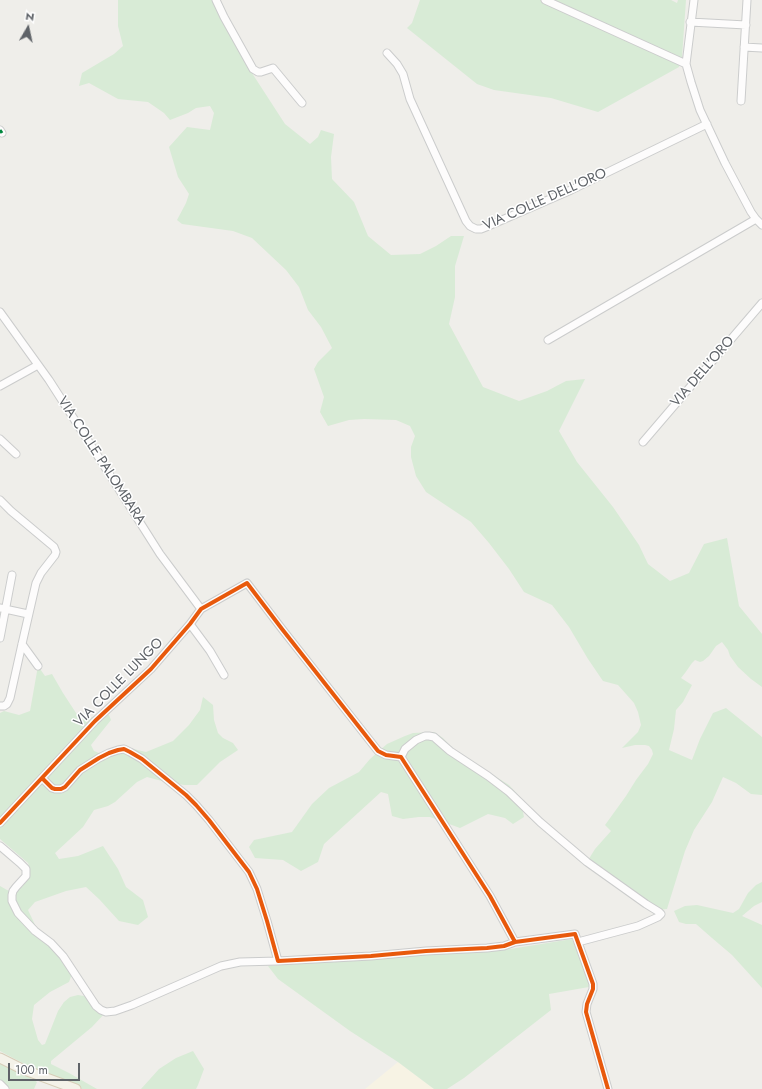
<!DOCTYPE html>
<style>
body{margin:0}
#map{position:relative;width:762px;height:1089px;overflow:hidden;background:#efeeea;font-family:Jost,sans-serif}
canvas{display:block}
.north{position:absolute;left:8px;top:8px;width:40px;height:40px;-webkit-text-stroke:3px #fff;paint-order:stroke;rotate:9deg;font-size:11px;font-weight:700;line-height:16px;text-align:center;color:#5f6368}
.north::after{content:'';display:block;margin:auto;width:14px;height:18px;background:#5f6368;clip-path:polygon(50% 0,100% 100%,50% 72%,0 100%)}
.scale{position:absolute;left:8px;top:1063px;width:72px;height:18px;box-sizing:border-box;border:2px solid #5f6368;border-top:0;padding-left:5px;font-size:12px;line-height:14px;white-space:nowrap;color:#5f6368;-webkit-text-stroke:3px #fff;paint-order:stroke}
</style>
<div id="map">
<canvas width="762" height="1089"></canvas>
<div class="north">N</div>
<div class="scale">100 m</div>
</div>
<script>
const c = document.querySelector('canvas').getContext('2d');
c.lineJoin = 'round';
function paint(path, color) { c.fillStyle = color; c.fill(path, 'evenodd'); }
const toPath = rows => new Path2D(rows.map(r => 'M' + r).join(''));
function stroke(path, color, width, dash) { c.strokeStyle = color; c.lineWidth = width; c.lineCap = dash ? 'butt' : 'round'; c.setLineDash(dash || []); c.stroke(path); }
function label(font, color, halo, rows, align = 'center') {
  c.font = font + ' Jost,sans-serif'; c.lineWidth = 3; c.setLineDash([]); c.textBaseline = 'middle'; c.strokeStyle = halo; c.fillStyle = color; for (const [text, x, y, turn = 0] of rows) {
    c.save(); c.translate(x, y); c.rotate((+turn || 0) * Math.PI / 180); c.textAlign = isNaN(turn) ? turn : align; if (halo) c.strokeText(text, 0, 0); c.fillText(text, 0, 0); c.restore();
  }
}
const commercial = toPath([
 [398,1062,434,1089,365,1089]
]);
const green = toPath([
 [118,0,215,0,250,70,285,124,310,144,318,137,321,130,334,134,331,157,332,179,354,202,368,236,391,255,420,254,436,246,451,236,464,236,455,266,455,297,449,324,483,387,519,401,547,391,566,381,585,379,559,431,577,462,613,507,639,545,648,564,670,581,689,573,704,544,727,538,739,606,762,634,762,687,751,679,738,667,730,656,728,650,722,642,716,646,709,656,703,661,700,662,695,660,692,663,685,673,681,678,692,685,683,702,676,710,674,729,669,750,692,760,700,739,713,713,726,708,762,737,762,795,751,794,736,783,723,777,712,802,694,830,685,851,667,909,656,910,587,862,595,849,611,831,605,825,626,796,636,780,648,764,653,754,652,750,649,746,645,745,635,745,622,748,638,732,641,725,638,712,634,703,618,685,603,681,588,659,569,627,552,605,524,592,509,569,489,543,471,522,426,492,416,476,411,457,411,447,415,436,410,426,396,420,364,419,349,420,328,426,320,412,324,397,314,369,318,362,332,348,321,327,308,310,299,287,286,270,252,238,233,231,182,224,177,220,186,203,189,194,178,177,169,147,187,127,210,130,214,113,210,106,196,108,188,113,170,120,164,113,148,102,118,99,89,83,79,86,82,73,114,54,123,46,118,26],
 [420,0,671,0,677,3,678,0,686,0,682,57,679,67,598,112,551,98,494,90,477,84,407,28,412,23],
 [38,666,45,676,52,674,63,693,78,716,87,721,92,717,100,713,109,715,111,720,91,745,94,751,99,753,125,747,146,752,173,741,189,725,200,710,203,697,213,705,214,720,218,733,223,738,233,743,238,750,220,762,197,785,184,785,162,781,147,777,137,782,115,802,108,806,94,810,83,827,55,853,59,859,78,856,103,846,118,869,126,887,143,900,148,917,138,925,119,921,99,899,86,887,66,891,35,902,28,910,37,929,73,971,69,982,50,992,34,1005,32,1019,38,1040,42,1045,45,1044,58,1011,64,1002,70,997,78,995,90,997,106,1012,92,1027,51,1061,51,1064,69,1073,97,1089,82,1089,30,1067,0,1051,0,886,7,890,11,891,22,887,29,877,30,869,28,863,0,839,0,713,4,711,19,715,30,711],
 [434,732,443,738,455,751,509,785,520,797,524,817,513,824,505,818,488,814,460,828,430,817,419,817,403,819,392,816,388,794,381,792,324,844,318,862,301,871,283,860,255,858,249,847,254,840,292,832,312,804,329,788,359,772,370,759,387,744,405,736,413,733],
 [762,882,762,902,754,906,742,916,762,925,762,988,732,955,712,938,696,924,686,924,679,922,674,911,685,906,697,905,733,913,739,909,748,893,756,885],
 [572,939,590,981,589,987,549,994,551,1010,464,1078,447,1089,434,1089,398,1062,350,1031,278,979,268,966,510,949],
 [193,1051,204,1069,198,1085,196,1089,141,1089,159,1069,176,1058],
 [0,1064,29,1077,37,1082,34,1089,0,1089]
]);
const minor = toPath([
 [216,0,224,17,253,69,258,72,261,72,273,68,302,103],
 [545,0,686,64],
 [694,0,686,64,691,82,700,110,725,163,751,212,756,219,762,225],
 [690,22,746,25],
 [744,47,762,48],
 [387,53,397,64,403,74,410,99,466,221,470,226,476,229,481,229,486,227,571,190,707,124],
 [741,101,747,0],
 [0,130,2,133],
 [0,312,49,380,101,461,160,554,201,609],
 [548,340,756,219],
 [0,386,38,365],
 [0,439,16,454],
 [643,442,762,303],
 [0,500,11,511,54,547,56,552,55,555,41,573,36,583,22,644,10,698,7,704,4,706,0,706],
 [0,608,28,614],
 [190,624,210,651,224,675],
 [0,638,12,575],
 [22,644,38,666],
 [401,757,405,749,416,740,425,736,429,736,434,737,450,751,488,776,509,792,540,822,587,862,646,904,659,912,661,914,658,917,638,926,578,942],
 [42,778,52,788,55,789,61,789,65,787,80,770,99,758,109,753,118,750,124,749,130,752,142,759,186,795,196,805,209,820,249,872,257,889,267,921,278,961,371,956,426,951,487,948,504,946,515,942],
 [0,823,95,721,151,669,190,624,201,609,247,583,282,629,378,751,386,755,401,757,490,896,515,942,575,934,593,984,593,989,587,1004,586,1012,608,1089],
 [0,846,20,863,26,869,26,876,16,887,13,891,12,895,12,901,18,913,35,931,51,943,63,956,96,1006,101,1010,106,1012,115,1011,132,1005,221,966,240,962,278,961],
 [0,1084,5,1089]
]);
const major = toPath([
 [0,1058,22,1069,76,1089]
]);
const quiet = toPath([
 [0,130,2,133]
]);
const cycleway = toPath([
 [42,778,52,788,55,789,61,789,65,787,80,770,99,758,109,753,118,750,124,749,130,752,142,759,186,795,196,805,209,820,249,872,257,889,267,921,278,961,371,956,426,951,487,948,504,946,515,942],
 [0,823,95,721,151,669,190,624,201,609,247,583,282,629,378,751,386,755,401,757,490,896,515,942,575,934,593,984,593,989,587,1004,586,1012,608,1089]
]);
const streetNames = [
 ["VIA COLLE DELL'ORO",545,200,-24],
 ["VIA DELL'ORO",703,372,-49],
 ["VIA COLLE PALOMBARA",101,461,57],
 ["VIA COLLE LUNGO",119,683,-45]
];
paint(commercial, '#f7f3e4');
paint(green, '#d8ebd6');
stroke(minor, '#cbcccc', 9);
stroke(major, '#d7ceb8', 11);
stroke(minor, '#fdfcfc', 7);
stroke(major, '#f4f2e9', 9);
stroke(quiet, '#00873e', 3, [6, 3]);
stroke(cycleway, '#e8590c', 4);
label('14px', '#5f6368', '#fff', streetNames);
</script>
